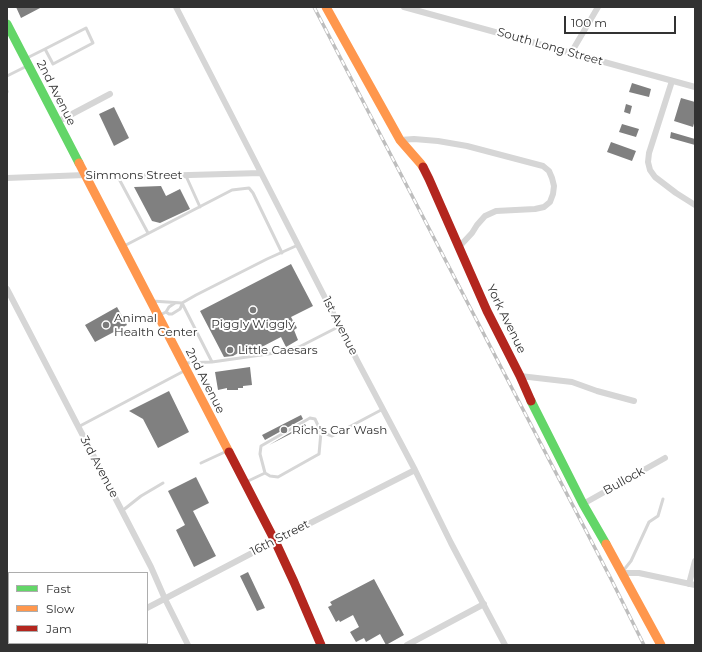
<!DOCTYPE html>
<style>
body{margin:0}
#map{position:relative;width:702px;height:652px;overflow:hidden;background:#fff;font-family:Montserrat,sans-serif}
canvas{display:block}
.frame{position:absolute;inset:0;border:8px solid #323232;pointer-events:none}
.legend{position:absolute;left:8px;top:572px;width:140px;height:72px;box-sizing:border-box;background:#fff;border:1px solid #adadad;margin:0;padding:5px 7px;list-style:none;font-size:12px;color:#323232}
.legend li{display:flex;align-items:center;gap:8px;height:20px}
.legend b{width:20px;border:1px solid #adadad}
.scale{position:absolute;left:564px;top:16px;width:112px;height:18px;box-sizing:border-box;border:2px solid #323232;border-top:0;padding-left:5px;font-size:12px;line-height:14px;white-space:nowrap;color:#323232;-webkit-text-stroke:3px #fff;paint-order:stroke}
</style>
<div id="map">
<canvas width="702" height="652"></canvas>
<div class="frame"></div>
<ul class="legend">
<li><b style="height:5px;background:#63d668"></b>Fast</li>
<li><b style="height:5px;background:#ff974d"></b>Slow</li>
<li><b style="height:5px;background:#b3261e"></b>Jam</li>
</ul>
<div class="scale">100 m</div>
</div>
<script>
const c = document.querySelector('canvas').getContext('2d');
c.lineJoin = 'round';
function paint(path, color) { c.fillStyle = color; c.fill(path, 'evenodd'); }
const toPath = rows => new Path2D(rows.map(r => 'M' + r).join(''));
function stroke(path, color, width, dash) { c.strokeStyle = color; c.lineWidth = width; c.lineCap = dash ? 'butt' : 'round'; c.setLineDash(dash || []); c.stroke(path); }
function label(font, color, halo, rows, align = 'center') {
  c.font = font + ' Montserrat,sans-serif'; c.lineWidth = 4; c.setLineDash([]); c.textBaseline = 'middle'; c.strokeStyle = halo; c.fillStyle = color; for (const [text, x, y, turn = 0] of rows) {
    c.save(); c.translate(x, y); c.rotate((+turn || 0) * Math.PI / 180); c.textAlign = isNaN(turn) ? turn : align; if (halo) c.strokeText(text, 0, 0); c.fillText(text, 0, 0); c.restore();
  }
}
const building = toPath([
 [16,7,42,7,21,18],
 [632,83,651,89,649,97,629,92],
 [681,98,695,102,695,120,693,127,674,121],
 [626,104,632,106,630,114,624,112],
 [114,107,129,138,114,146,99,114],
 [622,124,639,129,636,137,619,132],
 [671,132,695,139,695,145,670,138],
 [611,142,636,151,632,161,607,152],
 [161,186,166,196,180,189,190,209,160,223,152,221,134,187],
 [291,264,313,306,291,317,297,328,294,330,298,340,286,347,281,337,248,354,242,355,240,352,233,356,224,357,200,311],
 [117,307,127,325,95,342,85,325],
 [250,367,252,385,243,386,243,388,238,388,238,390,227,390,227,388,218,390,215,372],
 [169,391,189,432,158,448,143,419,129,411],
 [301,415,303,419,265,440,262,435],
 [305,424,306,426,269,445],
 [196,477,209,503,193,511,216,556,194,567,176,530,185,525,168,491],
 [248,572,265,608,257,611,240,576],
 [374,579,404,635,386,645,380,634,366,642,364,638,356,642,350,632,359,627,353,615,340,622,339,620,336,622,328,607,332,605,330,602]
]);
const lane = toPath([
 [27,58,45,49,86,28,93,43,53,64,45,49],
 [7,76,27,66],
 [7,91,7,92],
 [186,176,200,207],
 [118,177,148,233],
 [124,246,232,190,249,188,253,193,282,253],
 [152,301,182,303,196,295,267,259,298,245],
 [182,303,212,362],
 [166,312,169,314,172,314,180,309,181,307,182,303],
 [160,315,166,312,169,307,175,303],
 [184,363,212,362,275,353,299,347,340,326],
 [310,418,315,419,321,432,319,454,278,477,270,476,265,473,260,454,261,446,310,418],
 [78,427,184,371],
 [321,432,332,436,383,409],
 [201,463,227,451],
 [246,482,265,473],
 [122,511,141,496,163,483],
 [623,571,631,561,649,522,658,516,663,499]
]);
const street = toPath([
 [176,7,358,362,415,470,451,543,505,645],
 [404,7,695,87],
 [571,53,598,7],
 [672,81,657,128,649,153,648,162,650,170,655,177,676,193,695,205],
 [57,122,110,94],
 [400,140,414,139,438,141,467,146,543,166,549,171,552,178,554,186,553,194,550,202,544,207,535,209,496,211,485,216,477,225,472,233,459,247],
 [7,178,85,175,118,177,261,173],
 [7,289,151,567,165,599,188,645],
 [520,376,572,382,597,391,634,401],
 [583,504,665,458],
 [622,573,639,573,695,585],
 [689,584,695,561],
 [147,608,275,541,415,470],
 [78,645,82,643],
 [407,645,484,604]
]);
const fast = toPath([
 [7,24,79,163],
 [531,401,583,504,606,544]
]);
const slow = toPath([
 [326,7,400,140,421,164,423,167],
 [79,163,229,452],
 [606,544,661,645]
]);
const jam = toPath([
 [423,167,429,179,487,311,520,376,531,401],
 [229,452,275,541,294,582,321,645]
]);
const rail = toPath([
 [314,7,610,577,644,645]
]);
const markers = [
 [253,310,4,"#7a7a7a"],
 [106,325,4,"#7a7a7a"],
 [230,350,4,"#7a7a7a"],
 [284,430,4,"#7a7a7a"]
];
const streetNames = [
 ["South Long Street",550,47,16],
 ["2nd Avenue",56,93,63],
 ["Simmons Street",134,175],
 ["York Avenue",506,319,64],
 ["1st Avenue",340,326,63],
 ["2nd Avenue",205,381,63],
 ["3rd Avenue",99,467,62],
 ["Bullock",624,481,-29],
 ["16th Street",280,538,-27]
];
const poiNames = [
 ["Animal",114,318],
 ["Health Center",114,332],
 ["Piggly Wiggly",253,324,"center"],
 ["Little Caesars",238,350],
 ["Rich's Car Wash",292,430]
];
paint(building, '#808080');
stroke(lane, '#d6d6d6', 3);
stroke(street, '#d6d6d6', 6);
stroke(fast, '#63d668', 9);
stroke(slow, '#ff974d', 9);
stroke(jam, '#b3261e', 9);
stroke(rail, '#bebebe', 3.5);
stroke(rail, '#fff', 2, [6]);
for (const [x, y, r, color] of markers) { const dot = new Path2D(); dot.arc(x, y, r, 0, 2 * Math.PI); c.fillStyle = color; c.fill(dot); stroke(dot, '#fff', 1.5); }
label('12px', '#323232', '#fff', streetNames);
label('12px', '#323232', '#fff', poiNames, 'left');
</script>
